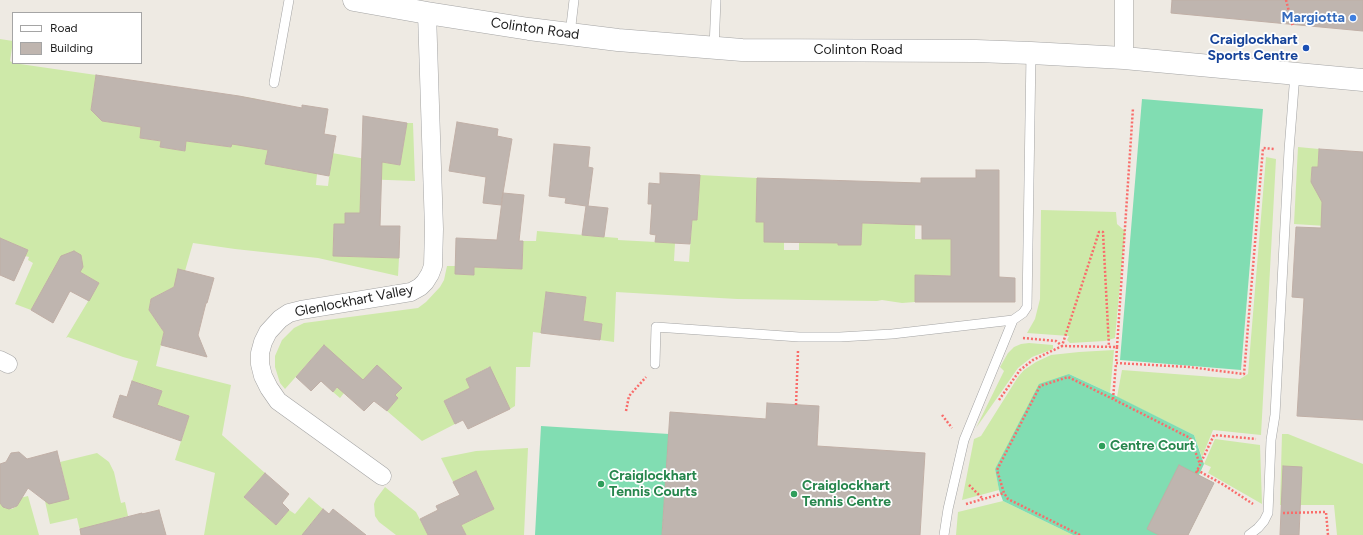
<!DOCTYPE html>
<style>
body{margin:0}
#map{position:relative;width:1363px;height:535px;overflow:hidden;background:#eeeae3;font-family:Figtree,sans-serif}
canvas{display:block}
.legend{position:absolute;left:12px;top:12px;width:130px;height:52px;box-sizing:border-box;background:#fff;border:1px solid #a5a5a5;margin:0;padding:5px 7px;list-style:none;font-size:12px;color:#1d1d1d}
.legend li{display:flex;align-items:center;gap:8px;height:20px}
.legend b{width:20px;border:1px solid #a5a5a5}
</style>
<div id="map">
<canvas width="1363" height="535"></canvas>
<ul class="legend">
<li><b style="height:5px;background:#fff"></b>Road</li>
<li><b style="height:11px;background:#bfb5af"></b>Building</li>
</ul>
</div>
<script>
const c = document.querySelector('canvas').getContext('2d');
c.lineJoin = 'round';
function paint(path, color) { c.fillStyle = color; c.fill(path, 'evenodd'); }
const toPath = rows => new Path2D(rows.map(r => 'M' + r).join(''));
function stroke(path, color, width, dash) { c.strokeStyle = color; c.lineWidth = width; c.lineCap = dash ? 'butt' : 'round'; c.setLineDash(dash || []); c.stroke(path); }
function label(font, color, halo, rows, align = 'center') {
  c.font = font + ' Figtree,sans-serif'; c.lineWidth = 3.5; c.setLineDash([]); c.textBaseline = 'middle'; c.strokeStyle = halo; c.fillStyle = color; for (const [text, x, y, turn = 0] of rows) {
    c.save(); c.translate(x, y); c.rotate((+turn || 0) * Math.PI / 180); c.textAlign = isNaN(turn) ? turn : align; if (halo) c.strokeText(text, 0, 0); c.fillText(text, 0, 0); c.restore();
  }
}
const grass = toPath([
 [0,39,13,41,10,61,13,63,96,75,91,110,102,121,141,127,140,138,161,141,160,147,185,151,186,141,231,147,239,96,257,99,254,117,261,136,259,149,268,150,266,164,309,172,318,162,316,185,328,186,332,153,400,165,407,123,413,123,415,181,361,179,360,213,345,213,345,224,334,224,333,256,399,258,398,276,318,258,235,249,193,243,185,271,174,287,151,299,149,310,164,332,156,366,231,385,222,435,265,473,244,497,276,525,289,510,295,514,309,497,323,509,306,530,312,535,204,535,215,473,175,460,189,416,157,405,162,391,132,381,138,361,123,357,68,337,66,338,99,283,80,272,78,269,82,261,81,255,60,259,31,310,15,304,33,263,28,260,29,257,25,256,28,250,0,238],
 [1298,147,1319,149,1318,167,1312,167,1311,180,1342,227,1294,224],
 [1266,157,1276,159,1261,435,1213,430,1202,457,1194,435,1117,397,1122,370,1240,379,1248,374],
 [700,175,757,178,756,222,764,222,784,242,784,250,799,250,799,242,838,223,838,244,861,245,862,223,875,224,875,207,882,207,882,224,896,224,897,182,916,183,915,239,951,239,964,276,915,275,915,302,902,303,882,300,877,301,737,299,616,292,614,342,600,340,602,324,583,321,586,297,546,292,541,333,533,332,530,367,516,367,515,406,510,409,489,367,466,379,470,388,444,401,455,424,422,441,387,411,398,398,395,395,402,388,348,397,344,393,340,398,333,392,345,379,324,345,285,389,280,383,275,367,275,356,282,340,294,328,304,323,418,308,426,302,440,287,444,280,447,266,456,266,456,274,474,275,474,267,522,269,523,241,536,241,537,231,618,238,618,240,675,243,674,261,689,262,692,220,697,220],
 [1041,210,1116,212,1117,224,1125,231,1115,338,1105,341,1070,343,1067,340,1069,336,1027,333,1035,319,1040,299],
 [1029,343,1053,345,1053,349,1032,357,1018,368,976,428,1004,371,1000,367,1008,353,1014,347,1021,344],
 [1114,350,1110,393,1069,374,995,469,999,490,962,500,974,439,981,436,1018,377,1024,370,1036,362,1051,355,1079,352],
 [1282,434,1288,434,1363,464,1363,535,1337,535,1334,505,1280,505],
 [1215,439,1260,445,1262,504,1208,473,1211,467,1204,464],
 [528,448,524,535,466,535,461,525,494,509,476,471,453,482,441,458,476,451],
 [97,453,109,462,114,472,121,503,125,502,128,516,94,526,96,535,81,535,77,518,50,524,45,501,64,500,68,495,60,462],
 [385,487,416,512,428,535,396,535,379,522,375,516,374,504,376,499],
 [28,496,39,535,0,535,0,502,4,507,12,509,17,506,20,498],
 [1003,501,1073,535,956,535,958,512]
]);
const pitch = toPath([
 [1142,99,1263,109,1241,370,1120,360],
 [1069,374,1110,393,1194,435,1204,464,1199,475,1214,483,1188,535,1073,535,1003,501,999,490,995,469,1039,384],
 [541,426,669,434,662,535,535,535]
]);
const building = toPath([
 [1172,0,1363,0,1363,31,1171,13,1172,0],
 [96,75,239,96,302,108,302,105,328,109,324,134,336,136,329,176,265,164,268,150,232,144,231,147,186,141,185,151,160,147,161,141,140,138,141,127,102,121,91,110,96,75],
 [363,116,407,123,400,165,382,162,380,226,400,226,399,258,333,256,334,224,345,224,345,213,360,213,363,116],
 [457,122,498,129,497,136,512,139,501,205,483,203,486,177,449,171,457,122],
 [554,144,590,147,588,167,593,168,588,206,608,208,604,237,582,235,586,206,565,203,566,198,549,196,554,144],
 [1319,149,1363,152,1363,420,1297,416,1304,298,1292,297,1296,227,1321,228,1322,202,1311,182,1312,167,1318,167,1319,149],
 [976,170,999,170,999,277,1015,278,1015,302,915,302,915,275,951,276,951,239,922,239,922,225,862,223,861,245,838,245,838,243,764,242,764,222,756,222,757,178,921,183,921,178,976,178,976,170],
 [660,173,700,175,697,220,692,220,690,244,655,242,656,235,650,234,652,204,648,204,649,183,660,184,660,173],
 [503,193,524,195,519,241,523,241,522,269,474,267,474,275,455,274,456,238,497,240,503,193],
 [0,238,28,250,14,281,0,275,0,238],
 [74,251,81,255,83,267,80,272,99,283,89,301,70,291,53,323,31,310,61,256,74,251],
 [178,269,214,278,207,303,206,303,198,335,207,357,161,345,164,332,149,310,151,299,174,287,178,269],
 [546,292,586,297,583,321,602,324,600,340,541,333,546,292],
 [324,345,363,380,377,365,402,388,395,395,398,398,387,411,374,401,364,411,337,387,333,392,321,381,311,391,296,377,324,345],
 [490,367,510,409,468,429,463,420,455,424,444,401,470,388,466,379,490,367],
 [132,381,162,391,157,405,189,416,181,441,113,417,120,395,127,397,132,381],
 [767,403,819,406,817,446,925,453,920,535,662,535,670,412,766,419,767,403],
 [57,451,69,499,49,504,28,488,17,506,9,509,3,507,0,503,0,464,6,462,11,453,19,452,27,459,57,451],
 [1179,465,1214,483,1188,535,1159,535,1147,529,1179,465],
 [1283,466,1302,467,1299,535,1280,535,1283,466],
 [476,471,494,509,461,525,466,535,428,535,420,519,438,510,436,506,460,495,453,482,476,471],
 [265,473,289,494,282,503,289,510,276,525,244,497,265,473],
 [323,509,329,514,333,509,366,535,302,535,323,509],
 [159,510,166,535,81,535,80,529,142,513,142,514,159,510]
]);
const path = toPath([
 [1286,0,1293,27],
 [1023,338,1056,341,1062,346,1117,347,1116,363,1189,367,1244,374,1263,148,1274,149],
 [1117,347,1133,108],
 [1113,399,1116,363],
 [999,400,1020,370,1033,360,1062,346,1099,232,1103,232,1109,347],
 [796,405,798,351],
 [626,411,629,396,646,377],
 [942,415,952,428],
 [1197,470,1224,485,1253,504],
 [1196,473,1214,435,1256,439],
 [969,485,983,499],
 [966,504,1004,493],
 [1283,513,1326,512,1328,535],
 [1080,535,1008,499,1004,493,997,470,1040,386,1068,377,1113,399,1190,438,1200,464]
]);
const service = toPath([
 [570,34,574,0],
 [714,48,716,0],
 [274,83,289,0],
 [655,364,656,327,799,337,840,337,892,334,1013,320,1023,313,1027,307,1031,53],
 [944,535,948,509,964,440,1013,320],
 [1249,535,1258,528,1264,521,1268,513,1271,440,1275,415,1289,150,1295,74]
]);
const minor = toPath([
 [1124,0,1124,58],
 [0,360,8,364],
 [382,476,278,401,269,388,263,376,260,364,260,353,263,342,268,332,280,319,289,313,301,310,411,292,420,287,425,282,430,274,433,266,434,229,427,13]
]);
const tertiary = toPath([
 [354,0,427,13,529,29,618,40,742,50,976,51,1031,53,1124,58,1363,80]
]);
const markers = [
 [1353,18,4,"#3f7fe0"],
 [1306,48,4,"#1a4fb4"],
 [1102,446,4,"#2e9e5b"],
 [601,484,4,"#2e9e5b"],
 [794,494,4,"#2e9e5b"]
];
const shopNames = [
 ["Margiotta",1345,18]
];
const streetNames = [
 ["Colinton Road",535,29,8],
 ["Colinton Road",858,50],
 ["Glenlockhart Valley",354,301,-11]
];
const transitNames = [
 ["Craiglockhart",1298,40],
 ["Sports Centre",1298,56]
];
const leisureNames = [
 ["Centre Court",1110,446],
 ["Craiglockhart",609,476],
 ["Tennis Courts",609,492],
 ["Craiglockhart",802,486],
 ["Tennis Centre",802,502]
];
paint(grass, '#cee9a9');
paint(pitch, '#81ddb2');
paint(building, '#bfb5af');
stroke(building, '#c0afa6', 1);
stroke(service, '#a4a4a4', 10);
stroke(minor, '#a4a4a4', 19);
stroke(tertiary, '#a4a4a4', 23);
stroke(path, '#f96c6a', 2.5, [2, 2]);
stroke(service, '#fff', 9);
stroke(minor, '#fff', 18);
stroke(tertiary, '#fff', 22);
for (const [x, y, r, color] of markers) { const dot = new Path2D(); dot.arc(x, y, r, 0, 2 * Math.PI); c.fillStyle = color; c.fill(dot); stroke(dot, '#fff', 1.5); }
label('bold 14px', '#366cbe', '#fff', shopNames, 'right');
label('14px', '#1d1d1d', '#fff', streetNames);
label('bold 14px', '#164399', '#fff', transitNames, 'right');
label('bold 14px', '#27864d', '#fff', leisureNames, 'left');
</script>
